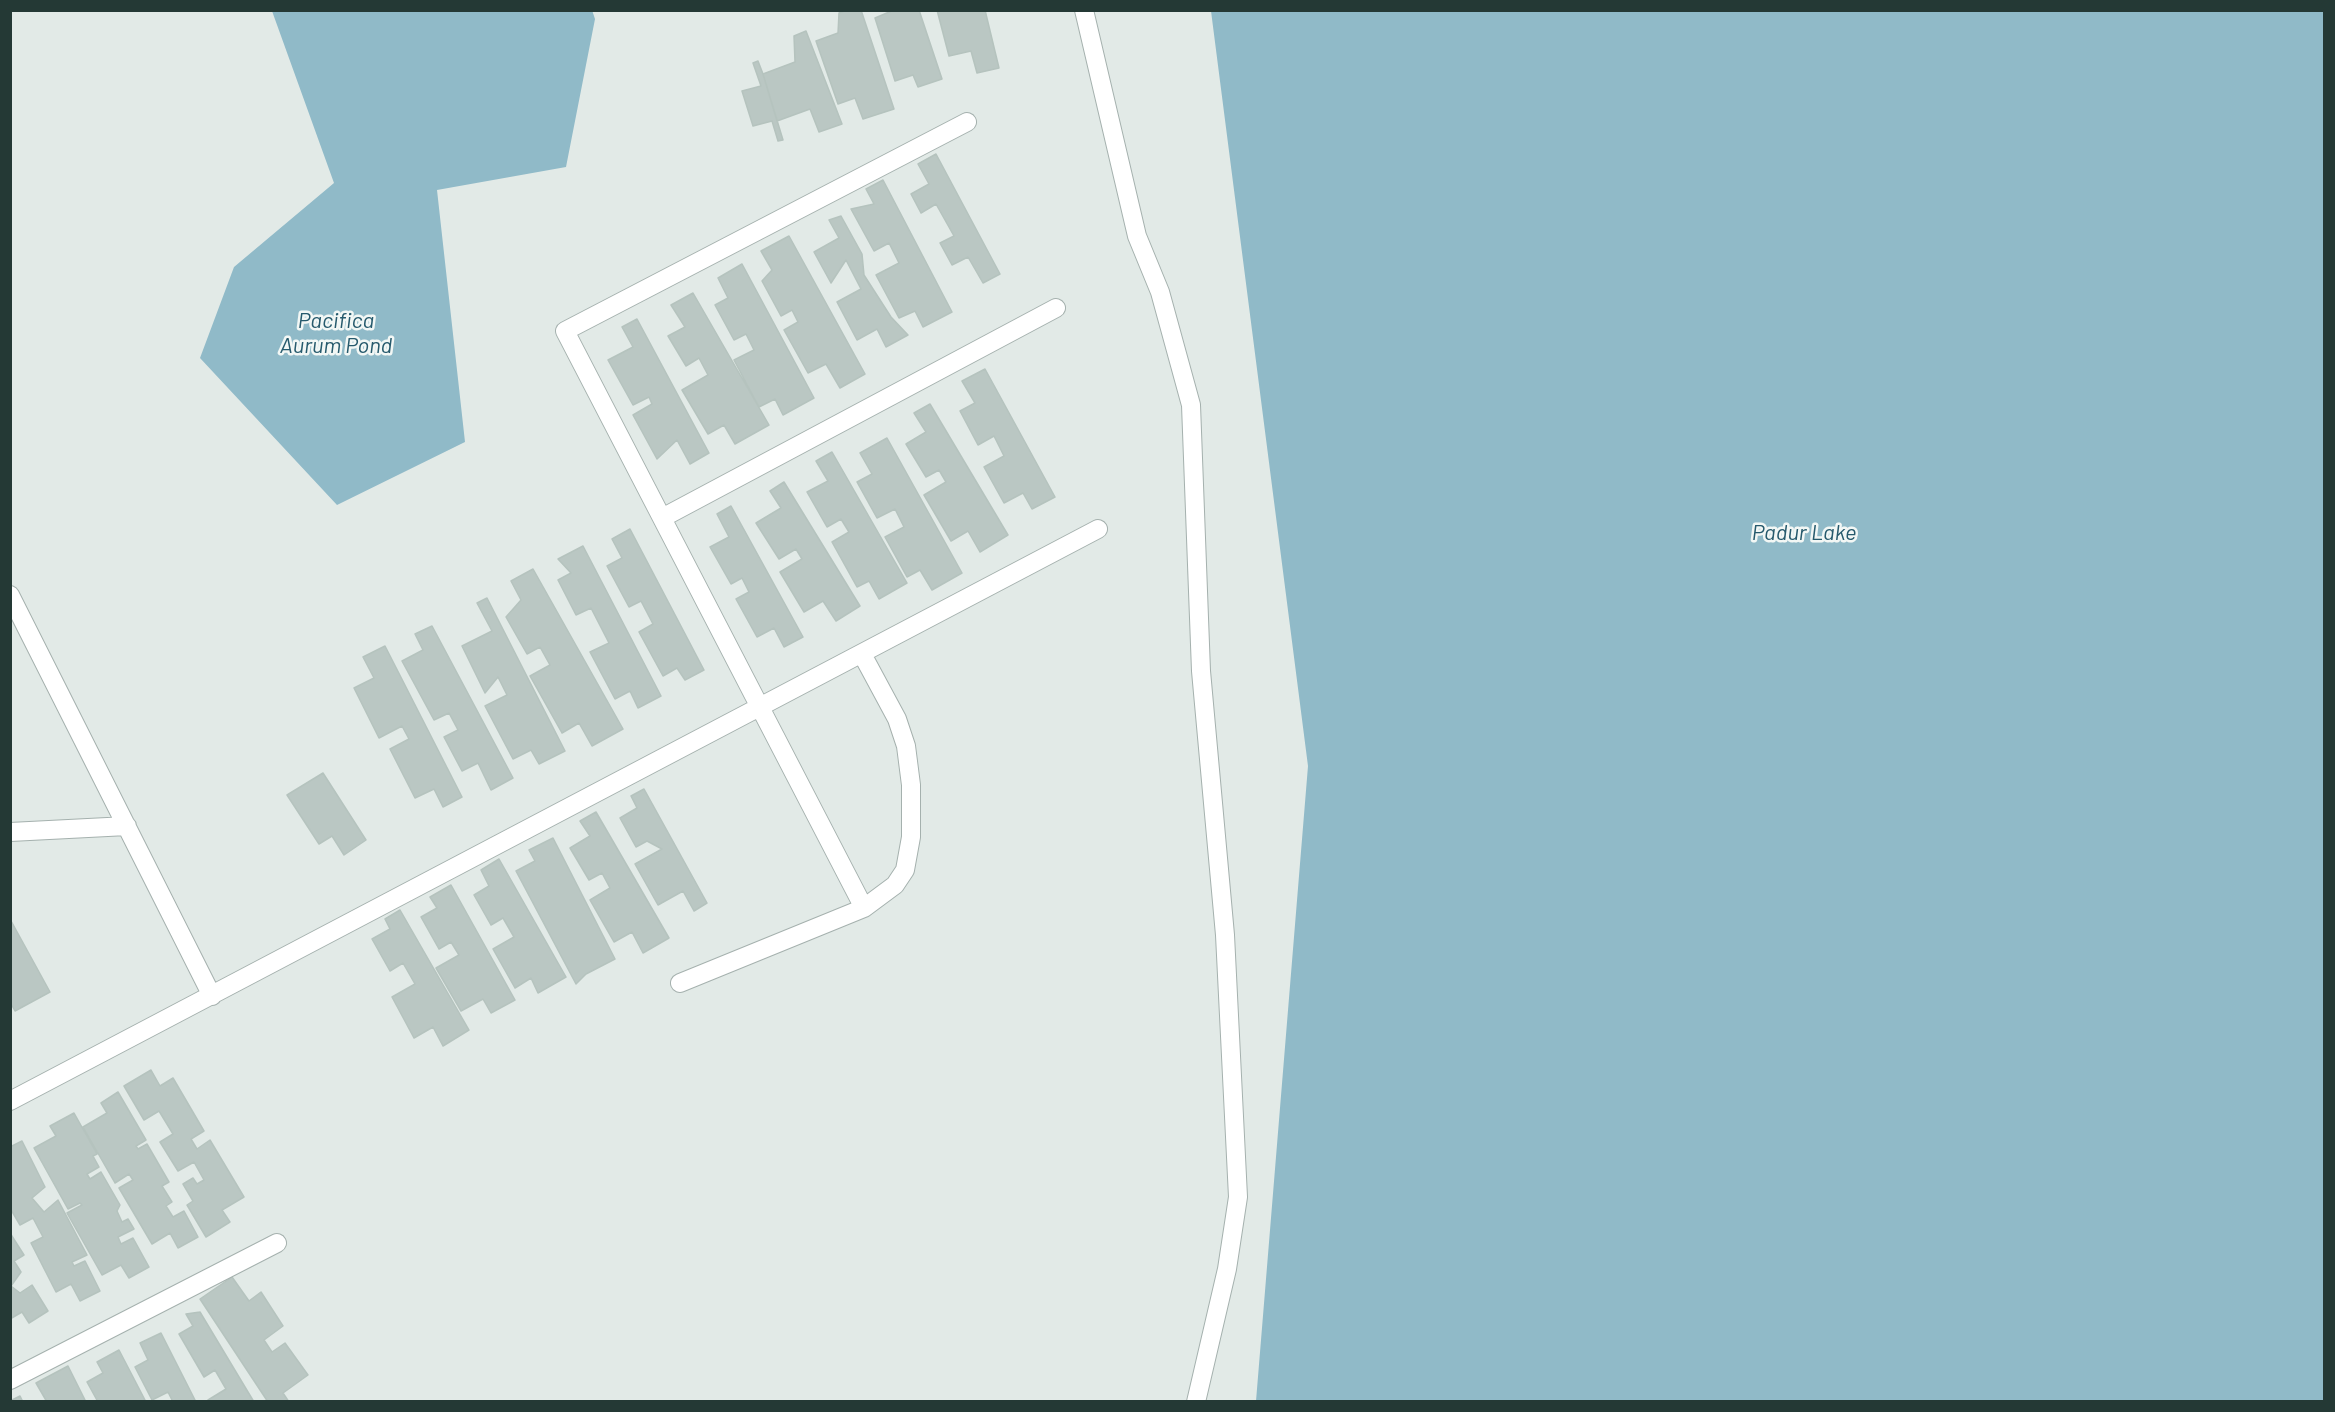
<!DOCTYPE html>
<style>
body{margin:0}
#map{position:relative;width:2335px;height:1412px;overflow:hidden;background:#e2eae7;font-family:Barlow,sans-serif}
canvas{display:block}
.frame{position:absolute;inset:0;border:12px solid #243935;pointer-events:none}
</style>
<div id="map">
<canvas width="2335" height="1412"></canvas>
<div class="frame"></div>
</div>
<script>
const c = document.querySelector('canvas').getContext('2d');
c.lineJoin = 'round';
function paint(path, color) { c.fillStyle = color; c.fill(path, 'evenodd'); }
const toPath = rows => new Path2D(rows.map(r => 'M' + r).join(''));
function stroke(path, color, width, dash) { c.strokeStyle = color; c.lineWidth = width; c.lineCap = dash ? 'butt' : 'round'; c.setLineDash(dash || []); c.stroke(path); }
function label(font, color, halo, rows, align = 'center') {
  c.font = font + ' Barlow,sans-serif'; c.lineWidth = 5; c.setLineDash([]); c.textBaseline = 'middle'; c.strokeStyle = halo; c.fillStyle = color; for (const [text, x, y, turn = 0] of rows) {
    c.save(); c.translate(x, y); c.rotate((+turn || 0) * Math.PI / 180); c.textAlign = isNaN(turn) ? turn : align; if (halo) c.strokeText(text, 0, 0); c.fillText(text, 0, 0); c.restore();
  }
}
const water = toPath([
 [272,11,592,10,595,19,566,167,437,190,465,442,337,505,200,358,234,267,334,183],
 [1211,11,2324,11,2324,1401,1256,1401,1308,766]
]);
const building = toPath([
 [847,10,861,10,894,109,863,119,855,98,838,104,816,41,838,33,839,13,847,10],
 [894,10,919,10,942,79,918,87,913,75,895,81,875,18,894,10],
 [937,10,985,10,999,68,977,73,971,51,949,56,937,10],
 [806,31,842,124,819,132,810,109,777,121,763,74,795,62,794,36,806,31],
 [758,61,763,74,783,140,778,141,772,121,753,126,742,91,761,86,753,63,758,61],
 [936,154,1000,274,983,283,968,257,952,265,940,243,954,236,936,204,921,213,911,194,929,184,918,164,936,154],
 [883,180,952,312,923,327,915,311,899,318,876,275,899,263,889,243,874,251,851,209,874,204,866,189,883,180],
 [841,216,862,254,864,275,891,317,908,335,886,347,877,329,857,340,837,302,861,289,846,260,831,283,814,252,839,238,829,220,841,216],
 [789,236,865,374,840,388,826,364,808,373,784,330,798,322,792,310,781,316,762,281,772,270,761,251,789,236],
 [742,264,814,398,783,415,775,399,759,407,734,360,754,350,746,334,734,340,715,305,728,298,718,278,742,264],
 [693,293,769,425,735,444,724,425,708,434,682,390,708,375,699,358,686,366,668,336,685,327,671,305,693,293],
 [637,319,709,453,690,464,677,440,657,459,633,415,652,404,649,397,633,405,608,360,633,347,622,327,637,319],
 [985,369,1055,497,1032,509,1023,493,1004,503,984,467,1004,456,994,436,978,445,960,411,975,403,962,381,985,369],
 [930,404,1008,535,980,552,968,531,951,541,924,495,946,482,939,470,926,477,906,444,926,432,914,413,930,404],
 [887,438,962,573,932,590,920,570,907,577,885,537,904,527,895,509,877,518,857,482,872,474,860,453,887,438],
 [832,452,907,583,879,599,869,581,857,587,832,542,849,532,841,519,827,527,807,492,828,481,816,461,832,452],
 [784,482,860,606,836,621,823,601,804,612,780,572,802,559,796,549,779,559,756,523,781,508,770,491,784,482],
 [731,506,803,637,784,647,774,628,757,637,736,599,749,592,742,578,731,584,710,547,729,537,717,514,731,506],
 [630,529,704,670,685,680,677,668,663,676,639,632,653,624,641,601,629,607,607,566,622,558,612,539,630,529],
 [583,546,661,696,638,708,630,691,615,699,590,652,609,643,591,608,576,615,558,580,571,573,558,559,583,546],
 [533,569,623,729,592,746,579,723,562,733,530,676,550,665,540,647,527,654,506,617,521,600,511,581,533,569],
 [487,598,565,751,539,764,531,750,513,759,485,706,507,695,498,677,485,693,462,646,492,631,477,603,487,598],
 [432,626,513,778,491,790,478,763,462,771,444,737,458,730,449,713,434,720,402,661,423,650,415,634,432,626],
 [385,646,462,797,443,807,434,789,415,798,390,749,409,739,402,726,379,738,354,688,374,678,363,657,385,646],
 [323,773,366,840,344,855,332,836,319,844,287,795,323,773],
 [644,789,707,903,694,911,683,891,658,905,635,864,662,849,647,841,636,847,620,818,637,808,631,796,644,789],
 [596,812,669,938,643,953,632,932,614,942,590,900,610,888,602,873,589,880,570,848,590,836,580,821,596,812],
 [553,838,615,959,586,974,576,984,516,871,535,861,529,850,553,838],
 [499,859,566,977,538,993,531,978,515,988,493,949,514,937,503,918,491,925,474,895,489,886,481,870,499,859],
 [451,885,515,1000,491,1013,483,999,461,1011,436,968,459,955,451,942,439,949,421,917,437,908,430,897,451,885],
 [400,910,469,1030,443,1046,433,1027,414,1038,392,997,415,984,403,963,390,971,372,939,390,929,385,919,400,910],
 [10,919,50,992,15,1011,10,1002,10,919],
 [151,1070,160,1086,173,1078,204,1131,191,1139,197,1149,210,1140,244,1197,222,1210,230,1222,206,1237,187,1205,193,1201,183,1184,193,1178,197,1184,204,1180,194,1162,178,1171,160,1142,173,1134,159,1111,144,1120,124,1086,151,1070],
 [118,1092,146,1140,136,1146,138,1149,147,1144,169,1182,162,1186,172,1202,166,1206,173,1217,184,1211,198,1237,178,1248,170,1233,152,1244,119,1188,133,1180,129,1174,115,1183,83,1127,107,1113,101,1103,118,1092],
 [74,1113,97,1154,93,1156,99,1167,87,1174,90,1179,101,1172,120,1205,117,1211,122,1222,128,1219,134,1229,118,1237,121,1244,133,1238,149,1267,129,1278,121,1265,102,1275,67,1213,82,1205,80,1203,68,1209,34,1148,56,1136,50,1126,74,1113],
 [22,1141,45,1187,32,1198,44,1212,58,1200,87,1255,72,1262,74,1266,85,1261,100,1291,80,1301,71,1284,56,1292,31,1243,43,1237,33,1218,20,1225,10,1208,10,1147,22,1141],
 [10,1233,24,1255,14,1261,21,1272,11,1286,20,1293,32,1285,48,1311,29,1323,22,1312,10,1319,10,1233],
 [232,1277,249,1301,261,1292,283,1326,264,1340,272,1352,285,1343,308,1375,283,1393,289,1402,268,1402,200,1299,232,1277],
 [200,1312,254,1402,209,1402,208,1400,226,1389,215,1370,204,1377,179,1334,193,1326,186,1314,200,1312],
 [161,1333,196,1402,173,1402,168,1392,152,1400,135,1367,148,1360,140,1343,161,1333],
 [119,1350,146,1402,98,1402,87,1382,103,1373,97,1362,119,1350],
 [68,1366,86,1402,47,1402,36,1383,68,1366],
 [20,1396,23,1402,10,1402,10,1401,20,1396]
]);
const minor = toPath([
 [1084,10,1137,236,1160,292,1191,405,1201,671,1225,935,1238,1197,1227,1269,1196,1402],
 [662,518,1056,308],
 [10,595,212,996],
 [10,832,127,826],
 [864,908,565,331,967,122],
 [680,983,864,908,895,885,905,870,911,837,911,785,906,746,897,719,862,654],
 [10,1101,1098,529],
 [10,1380,277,1243]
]);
const waterNames = [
 ["Pacifica",336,321],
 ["Aurum Pond",336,346],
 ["Padur Lake",1804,533]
];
paint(water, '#90bac8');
paint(building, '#bac7c3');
stroke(building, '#b5c3be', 1.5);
stroke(minor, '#a5b1ae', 20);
stroke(minor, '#fff', 18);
label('italic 22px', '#265a6d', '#f2f7f5', waterNames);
</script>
